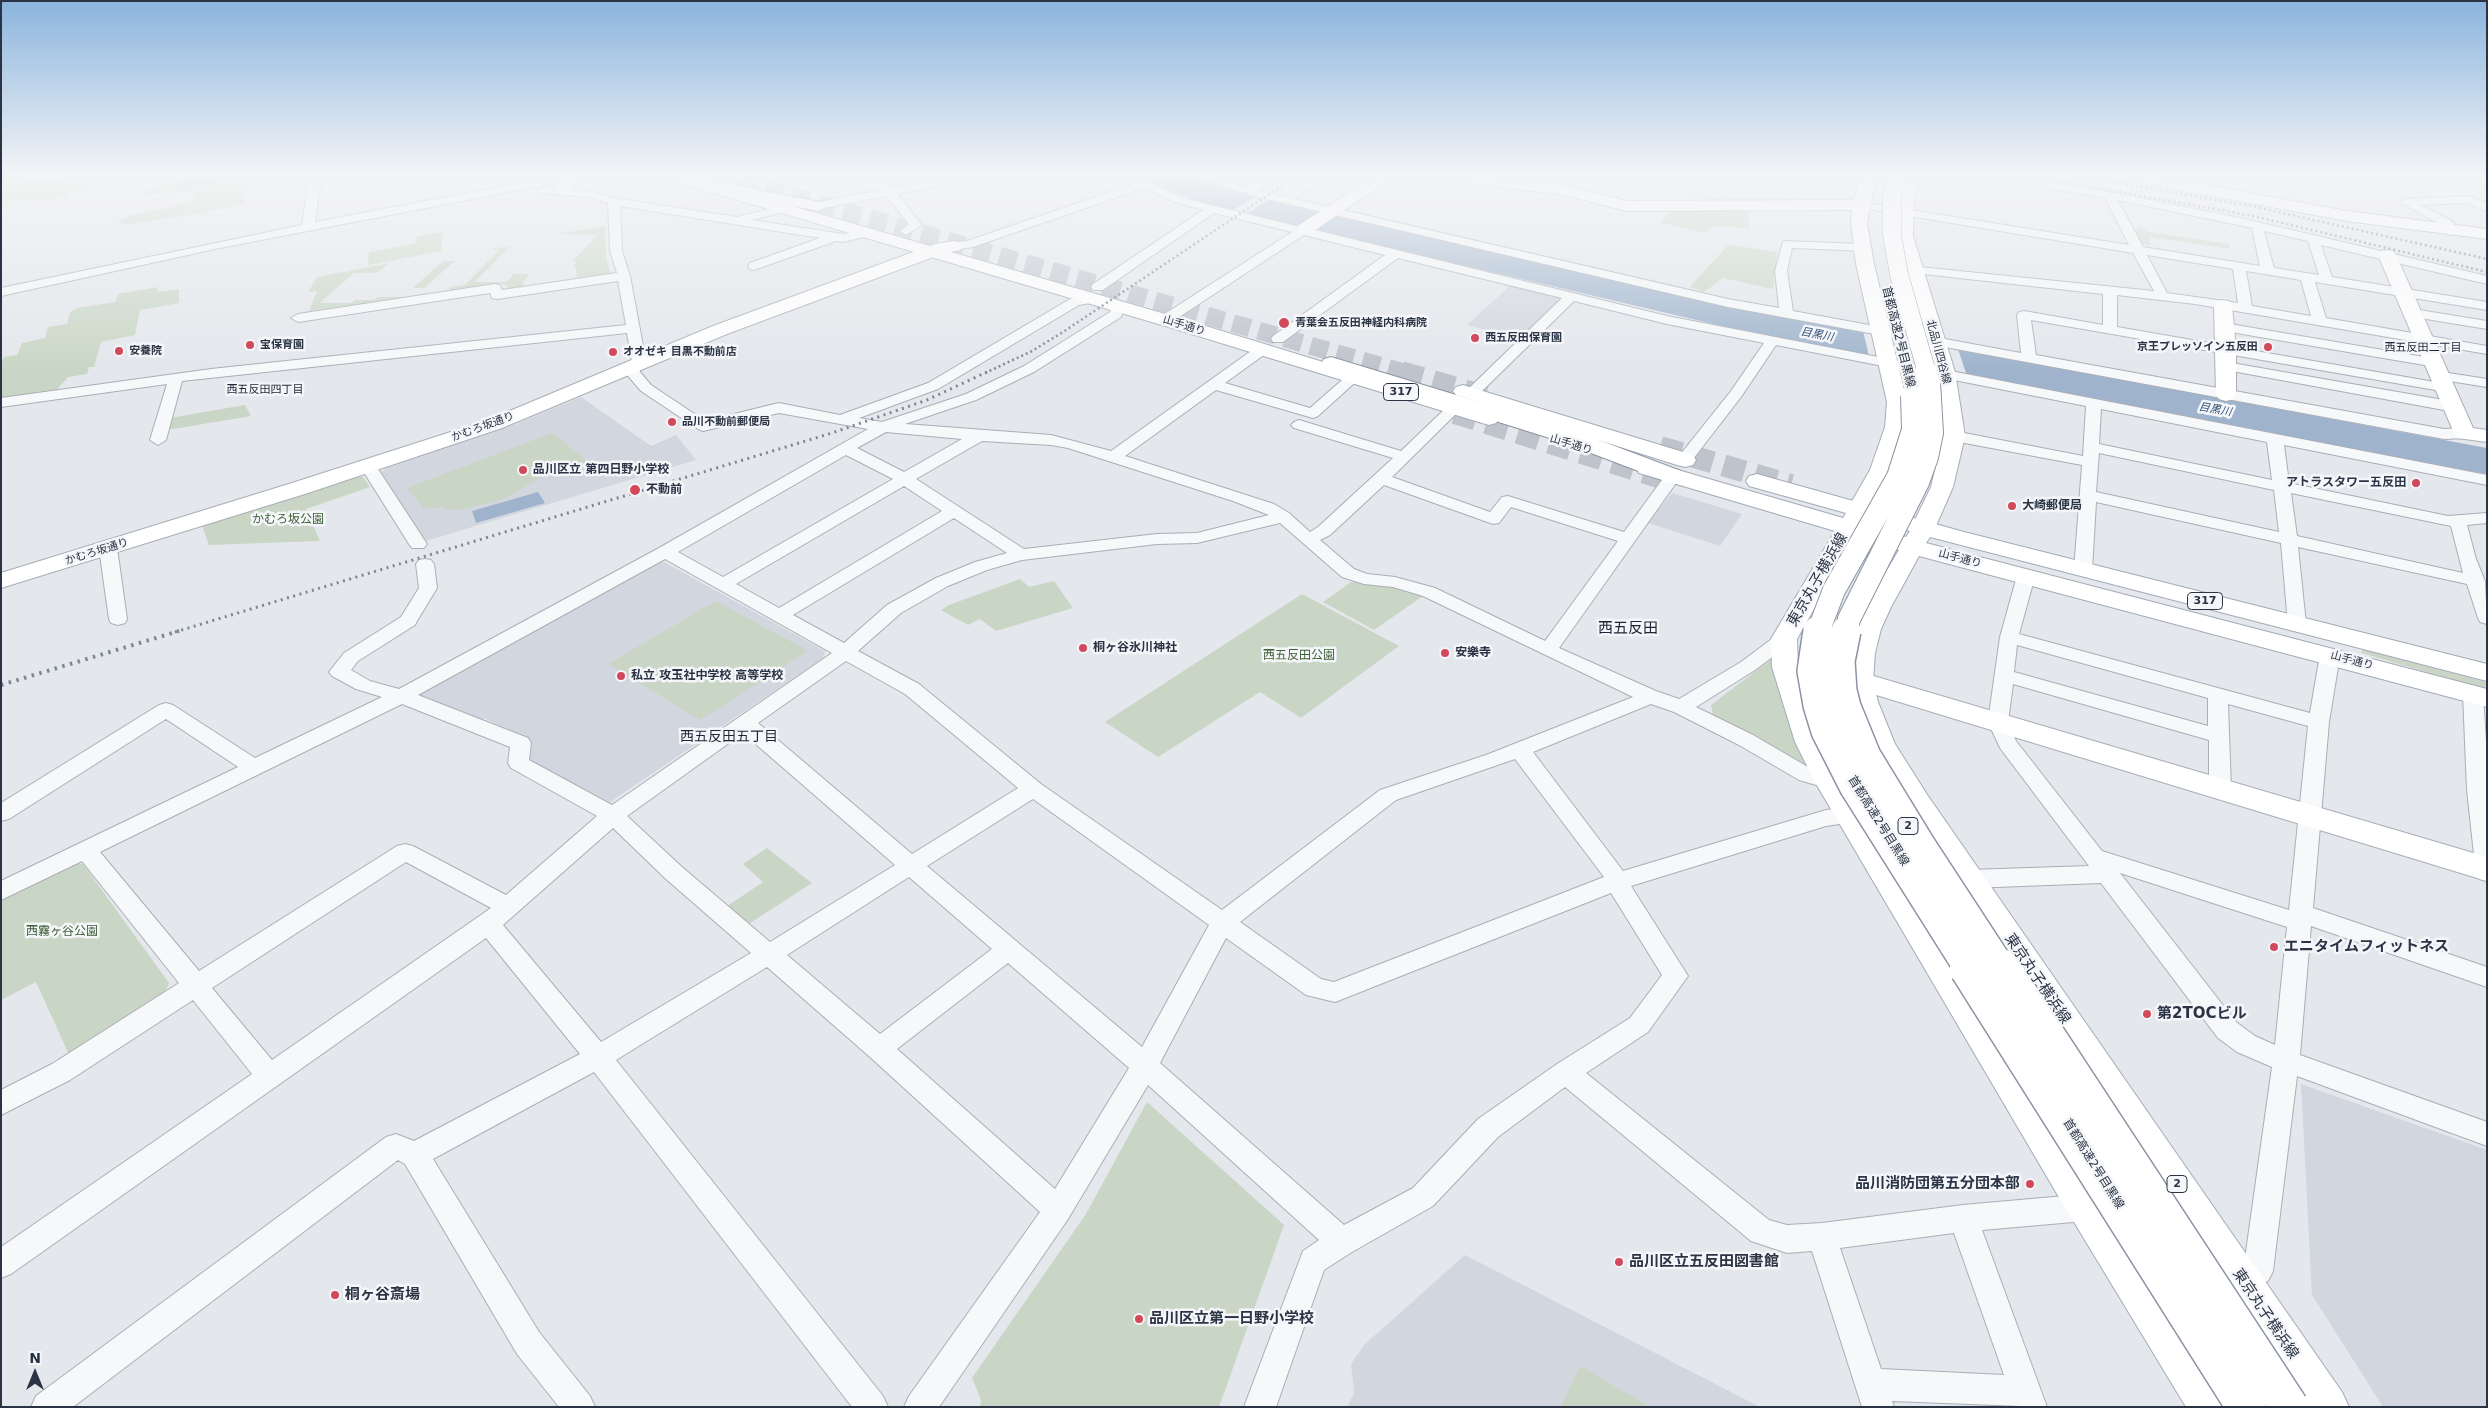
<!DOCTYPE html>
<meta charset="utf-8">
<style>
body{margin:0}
#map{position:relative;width:2488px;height:1408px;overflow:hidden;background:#e4e7ec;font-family:"DejaVu Sans",sans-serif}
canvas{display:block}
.frame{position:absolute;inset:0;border:2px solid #2b3445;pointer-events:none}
.north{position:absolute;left:10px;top:1348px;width:50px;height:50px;-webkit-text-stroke:4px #f4f6f9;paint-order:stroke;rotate:0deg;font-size:14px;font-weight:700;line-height:20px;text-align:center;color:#2b3445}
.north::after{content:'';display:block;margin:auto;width:18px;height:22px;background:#2b3445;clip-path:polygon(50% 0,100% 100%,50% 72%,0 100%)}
</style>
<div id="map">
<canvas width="2488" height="1408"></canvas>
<div class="frame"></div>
<div class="north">N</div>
</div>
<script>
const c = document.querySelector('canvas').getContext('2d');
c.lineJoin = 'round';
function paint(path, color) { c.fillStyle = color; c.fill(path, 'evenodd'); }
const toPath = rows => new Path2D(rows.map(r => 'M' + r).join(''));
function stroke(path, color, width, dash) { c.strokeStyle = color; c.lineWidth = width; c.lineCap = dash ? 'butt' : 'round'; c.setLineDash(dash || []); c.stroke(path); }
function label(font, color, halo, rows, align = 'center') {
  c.font = font + ' "DejaVu Sans","Noto Sans JP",sans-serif'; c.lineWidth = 5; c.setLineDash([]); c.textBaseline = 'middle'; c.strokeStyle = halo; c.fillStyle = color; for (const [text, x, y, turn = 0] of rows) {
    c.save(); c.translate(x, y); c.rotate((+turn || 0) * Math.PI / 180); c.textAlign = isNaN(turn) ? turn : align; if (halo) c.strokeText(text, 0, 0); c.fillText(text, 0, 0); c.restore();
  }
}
const built = toPath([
 [1512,284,1567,297,1522,340,1467,325],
 [581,397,651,446,676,435,696,460,422,542,381,472,387,467,516,424],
 [1672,493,1742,514,1720,546,1648,523],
 [664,562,825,651,823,658,610,802,527,759,527,739,484,718,480,720,413,695,651,563],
 [2301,1084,2487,1150,2487,1407,2383,1407,2312,1295],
 [1465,1255,1758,1406,1758,1407,1347,1407,1354,1393,1351,1364,1364,1345]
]);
const green = toPath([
 [1,173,15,173,15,177,22,180,53,180,129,173,186,173,171,186,179,186,193,173,256,173,244,193,246,203,207,212,125,225,117,221,132,215,185,204,193,201,196,195,189,192,142,195,158,183,145,183,109,187,89,187,69,192,67,195,49,199,1,202],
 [1713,209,1748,209,1749,228,1712,226,1704,233,1661,223,1668,211],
 [605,226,606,256,610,273,577,278,576,267,572,267,577,262,573,261,597,235,556,234],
 [2137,227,2147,229,2148,232,2229,244,2230,249,2150,237,2150,245,2142,244,2137,235],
 [443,232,441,251,368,265,369,252,415,244,417,236],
 [1728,245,1777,252,1773,289,1723,278,1704,292,1690,287],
 [510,246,475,282,507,282,514,274,530,274,523,281,523,287,508,290,507,285,499,283,449,292,449,287,465,285,499,250,489,250],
 [443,261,455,261,424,288,413,288],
 [390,263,377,273,354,273,320,303,352,303,355,300,374,300,378,297,411,297,309,311,317,291,308,292,317,277],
 [158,287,158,292,179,289,179,303,140,310,135,335,101,342,94,367,89,367,87,374,68,377,53,394,1,400,1,363,4,357,17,355,22,343,45,338,48,327,67,324,70,312,77,308,115,302,118,294],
 [245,405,251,416,167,430,170,418],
 [552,433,587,461,549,473,504,499,464,509,444,510,442,507,424,509,407,488],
 [354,477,363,477,370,487,306,509,320,541,209,545,202,525],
 [1020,579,1029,587,1054,581,1073,608,996,631,980,619,968,625,941,610,949,605],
 [1351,582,1405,588,1423,596,1374,630,1323,602],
 [1302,594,1399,646,1301,718,1260,692,1158,757,1105,722],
 [716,601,808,651,700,720,608,664],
 [2362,649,2487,682,2487,690,2362,653],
 [1773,658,1808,768,1713,715,1711,705],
 [767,848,812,883,744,927,723,909,763,882,743,864],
 [71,864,83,864,169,983,163,997,71,1059,36,982,1,1000,1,898],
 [1147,1102,1284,1225,1219,1407,980,1407,981,1400,972,1378,1086,1214],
 [1580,1366,1650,1407,1561,1407]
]);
const water = toPath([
 [190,173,201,173,194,176,195,178,212,173,225,173,217,176,220,180,214,184,172,188,171,186],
 [1133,173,1180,173,1241,193,1725,306,2487,448,2487,474,2377,457,1739,330,1215,207,1153,185],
 [538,492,545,503,476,523,472,511]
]);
const pier = toPath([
 [1257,195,1271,198,1243,216,1229,213],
 [1863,331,1958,349,1967,376,1869,356]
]);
const highwayTunnelFar1 = toPath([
 [714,173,1405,373]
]);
const highwayTunnel = toPath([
 [1401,372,1491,398],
 [1455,413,1674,482],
 [1660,447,1791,485]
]);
const street = toPath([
 [310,173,322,173,315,222,573,173,596,173,591,176,215,249,1,296,1,288,302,225,310,173],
 [868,173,879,173,892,188,980,173,1005,173,1000,176,897,194,922,225,906,235,900,231,909,224,886,196,819,209,813,206,828,200,881,190,868,173],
 [1115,173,1130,173,1183,198,1215,206,1300,227,1305,225,1311,229,1667,316,2487,475,2487,485,2284,445,2289,483,2448,516,2487,513,2487,523,2467,525,2476,559,2485,581,2487,624,2480,622,2478,618,2467,584,2298,547,2306,624,2304,628,2290,628,2288,624,2281,543,2096,502,2092,570,2089,574,2077,574,2074,570,2082,465,1954,441,1946,436,1954,431,2083,456,2086,406,1776,345,1741,397,1690,463,1684,465,1676,460,1731,391,1764,343,1667,324,1574,301,1476,397,1471,398,1464,394,1466,391,1562,298,1398,258,1283,342,1273,342,1271,339,1273,336,1385,255,1304,235,1170,323,1160,323,1158,320,1160,317,1292,232,1214,213,1103,290,1093,290,1091,287,1093,284,1203,210,1175,202,1144,188,973,247,954,250,948,246,950,243,967,241,1134,184,1115,173],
 [2101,409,2267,442,2272,480,2099,444,2101,409],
 [2099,453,2274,490,2279,532,2096,492,2099,453],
 [2291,493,2451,526,2463,573,2297,536,2291,493],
 [1185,173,1202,173,1246,187,1267,173,1280,173,1257,190,1284,197,1315,173,1327,173,1295,199,1728,299,1779,308,1775,271,1783,241,1863,244,1869,248,1867,251,1792,248,1787,271,1793,311,2021,353,2017,315,2019,312,2024,311,2103,325,2103,294,1914,273,1910,272,1908,269,1910,266,2154,291,2133,253,1861,208,1855,205,1861,202,2129,245,2105,198,1973,176,1968,173,1995,173,2109,192,2245,219,2487,276,2487,284,2321,245,2332,277,2487,302,2487,310,2315,282,2326,318,2487,346,2487,354,2195,304,2117,295,2117,327,2452,385,2454,388,2447,392,2031,320,2036,355,2444,429,2465,428,2473,433,2465,438,2444,439,1728,307,1254,196,1185,173],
 [2118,200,2252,228,2260,266,2143,247,2118,200],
 [2264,231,2308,241,2319,275,2274,268,2264,231],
 [2147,255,2233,269,2238,303,2167,293,2147,255],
 [2246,271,2301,280,2311,316,2252,306,2246,271],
 [2267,173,2281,173,2289,178,2436,173,2456,173,2460,176,2454,179,2287,184,2267,173],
 [543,188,589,191,614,198,737,217,784,205,788,207,788,211,751,220,843,234,873,229,875,232,873,235,843,242,836,241,754,270,750,269,748,266,750,263,820,238,620,206,622,251,630,276,646,362,638,366,640,372,651,385,705,421,779,403,840,415,928,383,1070,299,1091,295,1098,299,1096,302,1079,305,938,389,859,418,882,422,966,394,1024,366,1110,312,1112,303,1117,302,1124,306,1121,317,1034,372,976,400,905,424,1051,435,1111,451,1258,346,1263,345,1270,349,1268,352,1225,383,1310,408,1349,374,1354,373,1361,377,1318,416,1313,418,1216,390,1125,456,1274,504,1289,513,1310,532,1318,527,1393,458,1294,428,1291,425,1294,422,1299,420,1401,451,1449,405,1459,405,1462,408,1459,411,1392,477,1490,512,1502,497,1508,496,1624,532,1667,473,1679,473,1681,476,1559,648,1656,691,1679,699,1741,662,1777,635,1791,635,1793,639,1791,643,1755,670,1696,707,1753,735,1813,770,1838,777,1841,782,1838,787,1830,789,1799,780,1739,745,1674,712,1651,704,1533,752,1623,871,1826,810,1851,807,1859,809,1862,815,1859,821,1826,826,1631,886,1688,976,1648,1032,1586,1073,1769,1220,1787,1225,1822,1223,1963,1205,2088,1194,2098,1198,2106,1210,2102,1219,2092,1223,2085,1221,1982,1230,2047,1407,1892,1401,1894,1407,1862,1407,1812,1251,1787,1253,1751,1241,1565,1087,1498,1137,1433,1206,1352,1252,1324,1270,1276,1407,1244,1407,1303,1251,1319,1240,1148,1085,1068,1219,939,1407,904,1407,909,1396,1040,1212,870,1057,767,967,616,1060,883,1396,888,1407,852,1407,594,1072,433,1159,539,1332,590,1396,595,1407,559,1407,517,1354,405,1164,398,1160,73,1407,31,1407,36,1396,386,1137,396,1134,414,1141,580,1054,486,938,11,1274,1,1278,1,1247,252,1074,193,1000,70,1080,1,1115,1,1090,52,1064,179,983,82,861,1,900,1,881,238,767,166,719,9,819,1,821,1,803,159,705,166,703,173,705,255,758,382,697,356,689,332,676,329,672,344,653,401,617,419,588,416,564,419,560,425,559,431,560,434,564,437,588,417,621,415,625,358,661,351,670,370,681,399,689,659,548,868,429,779,413,703,431,698,429,641,391,628,376,624,366,626,363,632,362,627,333,182,381,166,440,158,445,150,440,167,384,1,407,1,398,211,369,626,325,618,281,497,299,492,298,490,293,298,322,291,318,298,314,495,284,500,285,502,290,617,273,610,251,608,203,588,197,539,193,537,191,543,188],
 [886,432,962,439,904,472,857,448,886,432],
 [982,441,1051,445,1068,448,1233,501,1269,515,1197,533,1157,534,1024,549,916,479,982,441],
 [846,455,893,479,723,577,678,552,846,455],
 [1384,485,1493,524,1499,523,1511,507,1618,541,1545,641,1435,588,1395,577,1367,574,1354,569,1320,540,1330,535,1384,485],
 [904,486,942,511,779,608,736,584,904,486],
 [954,518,1007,553,975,562,936,578,887,605,844,643,793,615,954,518],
 [1280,523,1342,577,1364,584,1393,587,1423,596,1633,697,1486,755,1380,790,1222,910,1041,784,919,684,858,651,901,613,948,586,987,570,1022,560,1157,544,1197,543,1280,523],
 [665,559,832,653,612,805,529,760,531,743,528,738,418,695,665,559],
 [846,661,905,694,1018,788,912,854,758,723,846,661],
 [402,704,510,747,508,763,511,768,597,816,506,895,413,846,405,844,397,846,199,971,100,852,402,704],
 [743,733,895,865,770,942,682,867,627,816,743,733],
 [1515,759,1604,877,1334,982,1321,979,1240,922,1396,800,1515,759],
 [1033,799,1209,925,1142,1047,927,866,1033,799],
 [613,828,666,879,751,953,601,1042,503,925,613,828],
 [406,862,491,908,272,1060,212,988,406,862],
 [909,877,992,949,880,1034,787,955,909,877],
 [1611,893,1662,975,1630,1018,1557,1064,1478,1119,1413,1188,1344,1225,1160,1063,1226,938,1306,995,1335,1002,1611,893],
 [1008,963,1129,1068,1055,1189,897,1049,1008,963],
 [1954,1233,2004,1375,1881,1369,1840,1248,1954,1233],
 [2469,196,2487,203,2487,211,2467,203,2420,205,2452,221,2458,231,2452,235,2448,234,2443,226,2400,202,2406,199,2469,196],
 [2413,309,2487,321,2487,329,2408,316,2406,313,2408,310,2413,309],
 [2224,323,2436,359,2443,363,2436,367,2219,330,2217,327,2219,324,2224,323],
 [2226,362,2455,402,2463,407,2455,412,2221,369,2219,366,2226,362],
 [2442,372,2487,379,2487,387,2437,379,2435,376,2437,373,2442,372],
 [368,461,374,463,427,544,424,548,412,548,409,544,360,466,368,461],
 [108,543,114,544,117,548,127,619,125,623,118,625,111,623,109,619,99,548,102,544,108,543],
 [2026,571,2032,572,2035,576,2019,634,2310,713,2320,655,2323,651,2330,649,2337,651,2340,655,2329,722,2313,908,2487,967,2487,987,2311,926,2300,1055,2487,1122,2487,1146,2297,1076,2273,1271,2268,1281,2258,1285,2239,1288,2221,1281,2216,1271,2221,1261,2231,1257,2239,1260,2245,1259,2272,1067,2237,1052,2218,1038,2101,883,1970,888,1962,885,1959,879,1962,873,1970,870,2089,866,2000,748,1988,722,2000,637,2017,576,2020,572,2026,571],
 [2017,645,2208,698,2208,726,2014,672,2017,645],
 [2013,684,2209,740,2209,789,2212,794,2220,797,2228,794,2231,789,2228,704,2308,726,2289,910,2102,851,2016,741,2008,722,2013,684],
 [2120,873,2287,927,2275,1045,2255,1036,2236,1022,2120,873],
 [2473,688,2480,689,2483,694,2487,757,2487,881,2479,879,2476,873,2467,790,2463,694,2466,689,2473,688]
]);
const secondary = toPath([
 [566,173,582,173,568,194,556,194,554,191,566,173],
 [1380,173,1399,173,1311,233,1299,233,1297,229,1299,225,1380,173],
 [1409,173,1460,173,1560,184,1627,201,1854,200,1861,173,1877,173,1867,223,1874,264,1907,402,1907,427,1892,470,1867,515,1859,517,1851,515,1847,510,1870,470,1885,427,1887,402,1856,264,1851,223,1852,210,1627,211,1560,194,1417,178,1409,173],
 [1905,173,1921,173,1914,198,1913,236,1955,372,1965,436,1953,487,1935,528,1931,533,1923,535,1915,533,1911,528,1931,487,1943,436,1935,372,1897,236,1898,198,1905,173],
 [2107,173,2141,173,2347,211,2487,229,2487,239,2347,221,2115,178,2107,173],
 [2441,173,2487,173,2487,179,2454,181,2441,173],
 [954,241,960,242,962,246,960,250,944,253,727,334,502,428,308,493,1,588,1,573,292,483,488,420,713,326,935,244,954,241],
 [2387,250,2393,251,2396,255,2473,428,2487,430,2487,442,2457,438,2454,433,2378,255,2381,251,2387,250],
 [2223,300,2229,301,2232,305,2236,350,2236,395,2233,399,2226,401,2219,399,2216,395,2214,305,2217,301,2223,300],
 [1860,672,2487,857,2487,881,1850,687,1847,681,1850,675,1860,672]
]);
const primary = toPath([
 [653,173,678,173,1186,320,1496,415,1499,419,1496,423,1489,425,1482,423,1172,328,656,176,653,173],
 [1463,385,1693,455,1696,460,1693,465,1685,467,1677,465,1456,395,1453,391,1456,387,1463,385],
 [1647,461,1843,518,1846,513,1749,486,1746,481,1749,476,1757,474,1964,532,2487,664,2487,681,1930,537,1926,543,2487,689,2487,707,1919,556,1891,607,1881,629,1875,653,1873,681,1878,702,1895,744,1928,796,2342,1392,2349,1407,2301,1407,1906,810,1867,745,1850,702,1847,681,1849,653,1855,629,1865,607,1899,550,1855,537,1797,639,1798,667,1823,742,1843,780,2085,1168,2226,1392,2233,1407,2186,1407,2057,1194,1815,782,1795,742,1772,667,1771,639,1835,531,1639,473,1636,468,1639,463,1647,461],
 [1866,519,1910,531,1906,537,1862,524,1866,519]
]);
const highway = toPath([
 [674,173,699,173,757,190,825,203,827,206,819,211,755,199,677,176,674,173],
 [1331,357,1575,431,1681,471,1684,476,1681,481,1673,483,1665,481,1559,441,1324,367,1321,363,1324,359,1331,357]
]);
const railFar2 = toPath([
 [2016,173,2253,216,2487,272],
 [2062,173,2256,207,2487,259],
 [985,373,1032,351,1063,332,1301,173]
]);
const railFar1 = toPath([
 [175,632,832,433,927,400,987,372]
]);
const rail = toPath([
 [1,685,179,631]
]);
const highwayBridgeFar3 = toPath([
 [1899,173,1892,196,1892,235,1899,274,1927,373]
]);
const highwayBridgeFar2 = toPath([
 [1818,632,1834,590,1898,477,1913,430,1912,396],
 [1846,632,1849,619,1918,482,1927,457,1932,433,1929,382,1926,372]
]);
const highwayBridgeFar1 = toPath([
 [1818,631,1812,671,1818,705,1826,731,1854,786,1970,970],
 [1846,631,1840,661,1842,691,1846,707,1866,756,1921,846,2002,970]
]);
const highwayBridge = toPath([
 [1969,968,2246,1407],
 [2001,968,2289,1407]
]);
const markers = [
 [1284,323,6,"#d1495b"],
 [1475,338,5,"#d1495b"],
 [250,345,5,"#d1495b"],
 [2268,347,5,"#d1495b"],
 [119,351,5,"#d1495b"],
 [613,352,5,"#d1495b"],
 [672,422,5,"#d1495b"],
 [523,470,5,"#d1495b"],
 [2416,483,5,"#d1495b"],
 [635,490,6,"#d1495b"],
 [2012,506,5,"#d1495b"],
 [1083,648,5,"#d1495b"],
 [1445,653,5,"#d1495b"],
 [621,676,5,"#d1495b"],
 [2274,947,5,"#d1495b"],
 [2147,1014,5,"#d1495b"],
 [2030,1184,5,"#d1495b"],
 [1619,1262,5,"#d1495b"],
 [335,1295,5,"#d1495b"],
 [1139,1319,5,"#d1495b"]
];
const farPoinames = [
 ["青葉会五反田神経内科病院",1295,323],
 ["西五反田保育園",1485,338],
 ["宝保育園",260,345],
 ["京王プレッソイン五反田",2258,347,"right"],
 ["安養院",129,351],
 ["オオゼキ 目黒不動前店",623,352],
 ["品川不動前郵便局",682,422]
];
const farStreetnames = [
 ["山手通り",1184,326,17],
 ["北品川四谷線",1938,352,75],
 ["かむろ坂通り",483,427,-20],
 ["山手通り",1571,445,17],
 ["かむろ坂通り",97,552,-17],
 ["山手通り",1960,559,15],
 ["山手通り",2352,661,15]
];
const farWaternames = [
 ["目黒川",1817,335,11],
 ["目黒川",2215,410,10]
];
const farNeighbourhoodnames = [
 ["西五反田二丁目",2423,348],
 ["西五反田四丁目",265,390]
];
const shields = [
 [1401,392,35],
 [2205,601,35],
 [1908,826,20],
 [2177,1184,20]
];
const shieldNames = [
 ["317",1401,392],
 ["317",2205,601],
 ["2",1908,826],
 ["2",2177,1184]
];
const streetNames = [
 ["首都高速2号目黒線",1898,337,76],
 ["首都高速2号目黒線",1878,821,58],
 ["首都高速2号目黒線",2093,1164,58]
];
const poiNames = [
 ["品川区立 第四日野小学校",533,470],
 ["アトラスタワー五反田",2406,483,"right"],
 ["不動前",646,490],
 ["大崎郵便局",2022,506],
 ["桐ヶ谷氷川神社",1093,648],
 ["安樂寺",1455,653],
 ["私立 攻玉社中学校 高等学校",631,676]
];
const parkNames = [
 ["かむろ坂公園",288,520],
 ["西五反田公園",1299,656],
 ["西霧ヶ谷公園",62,932]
];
const neighbourhoodNames = [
 ["西五反田五丁目",729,737]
];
const nearStreetnames = [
 ["東京丸子横浜線",1818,580,-60],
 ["東京丸子横浜線",2037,979,56],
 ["東京丸子横浜線",2265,1314,56]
];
const quarterNames = [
 ["西五反田",1628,629]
];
const nearPoinames = [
 ["エニタイムフィットネス",2284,947],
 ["第2TOCビル",2157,1014],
 ["品川消防団第五分団本部",2020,1184,"right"],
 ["品川区立五反田図書館",1629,1262],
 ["桐ヶ谷斎場",345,1295],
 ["品川区立第一日野小学校",1149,1319]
];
paint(built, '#d2d6de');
paint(green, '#c9d6c5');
paint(water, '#9fb4cc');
paint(pier, '#e4e7ec');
stroke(highwayTunnelFar1, '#bfc3cb', 18, [18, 9]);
stroke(highwayTunnel, '#bfc3cb', 22, [22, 11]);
stroke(street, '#a9aeb7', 2);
stroke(secondary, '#a9aeb7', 2);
stroke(primary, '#a3abb8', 2);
stroke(highway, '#8b94a3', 2);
paint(street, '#f7f8fa');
paint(secondary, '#fff');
paint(primary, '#fff');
paint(highway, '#fff');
stroke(railFar2, '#7d8696', 2.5, [2, 3]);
stroke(railFar1, '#7d8696', 3, [2, 4.5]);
stroke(rail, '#7d8696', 4, [2.5, 5.5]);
stroke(highwayBridgeFar3, '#8b94a3', 19, []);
stroke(highwayBridgeFar2, '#8b94a3', 24, []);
stroke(highwayBridgeFar1, '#8b94a3', 32, []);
stroke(highwayBridge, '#8b94a3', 41, []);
stroke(highwayBridgeFar3, '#fff', 18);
stroke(highwayBridgeFar2, '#fff', 22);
stroke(highwayBridgeFar1, '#fff', 29);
stroke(highwayBridge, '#fff', 38);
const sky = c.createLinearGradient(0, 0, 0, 370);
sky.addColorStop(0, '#8bb4dd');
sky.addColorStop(0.47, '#f3f4f6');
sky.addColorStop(1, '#f3f4f600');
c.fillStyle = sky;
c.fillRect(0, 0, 2488, 370);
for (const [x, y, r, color] of markers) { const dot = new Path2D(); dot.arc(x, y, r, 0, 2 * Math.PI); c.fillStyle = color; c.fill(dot); stroke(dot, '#f4f6f9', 2); }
label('bold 11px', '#2b3445', '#f4f6f9', farPoinames, 'left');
label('11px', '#2b3445', '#f4f6f9', farStreetnames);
label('italic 11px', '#34527a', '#f4f6f9', farWaternames);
label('11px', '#1d2536', '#f4f6f9', farNeighbourhoodnames);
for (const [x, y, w] of shields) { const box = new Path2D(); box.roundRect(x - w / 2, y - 8.5, w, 17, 4); c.fillStyle = '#f4f6f9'; c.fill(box); stroke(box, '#2b3445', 1); }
label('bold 11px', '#2b3445', null, shieldNames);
label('12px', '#2b3445', '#f4f6f9', streetNames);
label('bold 12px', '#2b3445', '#f4f6f9', poiNames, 'left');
label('12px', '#3f6138', '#f4f6f9', parkNames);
label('14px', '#1d2536', '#f4f6f9', neighbourhoodNames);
label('15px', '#2b3445', '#f4f6f9', nearStreetnames);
label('15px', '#1d2536', '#f4f6f9', quarterNames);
label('bold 15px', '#2b3445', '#f4f6f9', nearPoinames, 'left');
</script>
